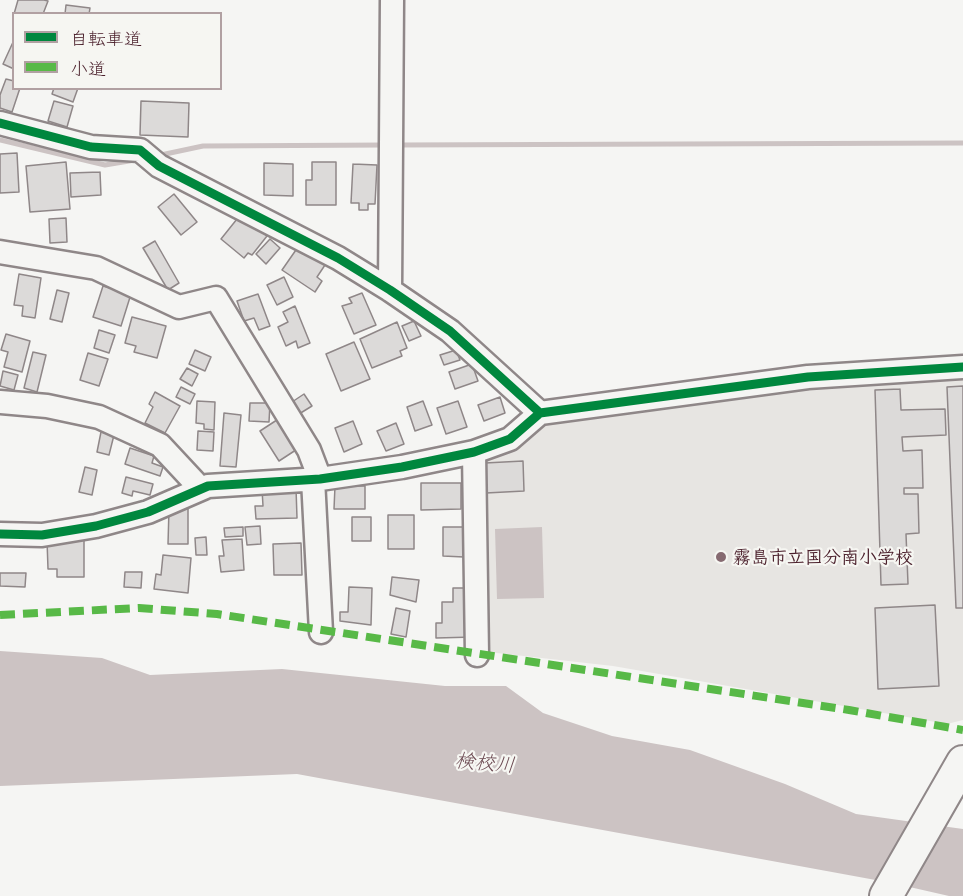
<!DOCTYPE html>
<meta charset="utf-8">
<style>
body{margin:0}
#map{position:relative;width:963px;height:896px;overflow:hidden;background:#f5f5f3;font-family:Mali,"Klee One",sans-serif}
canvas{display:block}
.legend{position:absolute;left:12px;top:12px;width:210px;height:78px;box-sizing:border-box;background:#f6f6f2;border:2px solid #b1a0a2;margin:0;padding:8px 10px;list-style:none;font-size:18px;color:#4a1f2b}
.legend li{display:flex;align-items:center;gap:12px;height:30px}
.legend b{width:30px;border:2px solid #b1a0a2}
</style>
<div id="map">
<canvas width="963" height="896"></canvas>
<ul class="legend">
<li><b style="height:8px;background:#00873e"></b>自転車道</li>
<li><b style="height:8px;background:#58b947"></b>小道</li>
</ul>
</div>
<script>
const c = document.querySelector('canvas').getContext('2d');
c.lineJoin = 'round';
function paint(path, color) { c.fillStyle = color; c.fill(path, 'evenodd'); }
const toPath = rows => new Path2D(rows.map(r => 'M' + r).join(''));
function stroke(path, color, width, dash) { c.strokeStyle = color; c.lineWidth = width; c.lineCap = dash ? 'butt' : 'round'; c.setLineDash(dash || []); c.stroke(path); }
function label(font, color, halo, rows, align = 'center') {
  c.font = font + ' Mali,"Klee One",sans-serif'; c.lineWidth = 4.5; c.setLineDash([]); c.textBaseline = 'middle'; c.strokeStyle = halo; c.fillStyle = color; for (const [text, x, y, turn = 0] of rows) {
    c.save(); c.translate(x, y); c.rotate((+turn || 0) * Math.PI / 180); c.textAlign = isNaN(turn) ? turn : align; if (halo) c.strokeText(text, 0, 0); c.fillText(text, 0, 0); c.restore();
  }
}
const built = toPath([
 [963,379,963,720,947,724,613,666,479,651,479,463,552,419,836,384]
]);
const water = toPath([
 [542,527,544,598,497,599,495,529],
 [0,651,102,658,150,675,282,669,445,686,506,686,543,713,612,736,690,750,785,784,856,814,963,829,963,896,949,896,892,883,297,774,0,786]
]);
const stream = toPath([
 [0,140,105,165,141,159],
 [398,145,963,143],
 [156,156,203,146,385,145]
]);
const building = toPath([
 [18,0,44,0,48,1,43,14,14,14,18,0],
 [66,5,90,8,89,14,65,14,66,5],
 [14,40,14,69,3,64,14,40],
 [6,79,14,81,14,88,20,88,12,112,0,108,0,95,6,79],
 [54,88,78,88,73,102,52,94,54,88],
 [54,101,73,106,67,127,48,121,54,101],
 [141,101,189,103,188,137,140,135,141,101],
 [17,153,19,192,0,193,0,154,17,153],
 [66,162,70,209,30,212,26,166,66,162],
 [312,162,336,162,336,205,306,205,306,180,312,180,312,162],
 [264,163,293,164,293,196,264,195,264,163],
 [353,164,377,165,375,204,368,204,368,210,359,210,359,203,351,203,353,164],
 [100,172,101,195,71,197,70,173,100,172],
 [174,194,197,222,181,235,158,207,174,194],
 [66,218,67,242,50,243,49,219,66,218],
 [244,218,267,236,252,255,248,253,244,258,221,239,237,219,241,222,244,218],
 [270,239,280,248,266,264,256,254,270,239],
 [155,241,179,283,168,290,143,248,155,241],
 [298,247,325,265,317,277,322,281,315,292,282,270,298,247],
 [19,274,41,278,35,318,22,316,23,306,14,305,19,274],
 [284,277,293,297,277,305,267,285,284,277],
 [103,286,131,294,121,326,93,317,103,286],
 [57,290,69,293,62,322,50,319,57,290],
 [362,293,376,325,354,334,342,306,352,303,349,298,362,293],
 [258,294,270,326,259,330,254,318,244,321,237,301,258,294],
 [295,306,310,343,298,348,296,341,286,346,278,327,288,322,283,312,295,306],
 [132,317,166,326,157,358,134,352,136,346,125,343,132,317],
 [414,321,421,336,409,341,402,326,414,321],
 [397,322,407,348,400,351,402,356,372,368,360,339,397,322],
 [99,330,115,335,109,353,94,348,99,330],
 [6,334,30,341,22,372,4,367,8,352,1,350,6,334],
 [354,342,370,379,341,391,326,354,354,342],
 [195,350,211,357,205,371,189,364,195,350],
 [456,350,460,360,444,365,440,355,456,350],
 [33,352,46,355,37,392,24,388,33,352],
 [88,353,108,359,99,386,80,380,88,353],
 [472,364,478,381,455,389,449,372,472,364],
 [187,368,198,374,192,386,180,379,187,368],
 [3,371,18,375,14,390,0,386,3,371],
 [963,386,963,608,956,608,947,387,963,386],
 [181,387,195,394,190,404,176,397,181,387],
 [900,389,901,410,945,409,946,435,902,437,903,451,922,450,923,488,904,488,904,494,918,494,919,533,906,534,908,584,881,585,875,390,900,389],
 [155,392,180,406,165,433,145,423,153,407,149,404,155,392],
 [304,394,312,406,299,414,292,402,304,394],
 [500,397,505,413,484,421,478,405,500,397],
 [197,401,215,402,214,430,204,429,204,424,196,423,197,401],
 [423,401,432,425,415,431,407,407,423,401],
 [458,401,467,427,446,434,437,408,458,401],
 [250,403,270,403,269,422,249,421,250,403],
 [224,413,241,415,236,467,220,466,224,413],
 [283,416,302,446,279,461,260,431,283,416],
 [353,421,362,444,344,452,335,428,353,421],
 [396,423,404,444,386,451,377,431,396,423],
 [198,431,214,432,213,451,197,450,198,431],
 [101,432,114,435,109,455,97,452,101,432],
 [130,448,154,456,152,463,163,467,160,476,125,464,130,448],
 [523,461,524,491,486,493,485,463,523,461],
 [85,467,97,470,92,495,79,492,85,467],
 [126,477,153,484,150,495,133,491,132,496,122,493,126,477],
 [421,483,461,483,461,509,421,510,421,483],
 [335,486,365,486,365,509,334,509,335,486],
 [296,488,297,518,256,519,255,506,263,506,262,489,296,488],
 [169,509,188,509,188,544,168,544,169,509],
 [388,515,414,515,414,549,388,549,388,515],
 [352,517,371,517,371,541,352,541,352,517],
 [260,526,261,544,247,545,245,527,260,526],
 [243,527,243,536,225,537,224,528,243,527],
 [443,527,465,527,464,557,443,556,443,527],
 [84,531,84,577,57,577,57,569,48,569,47,540,84,531],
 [206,537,207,555,196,555,195,538,206,537],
 [242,539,244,570,221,572,219,556,224,556,222,540,242,539],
 [301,543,302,575,274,575,273,544,301,543],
 [163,555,191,558,188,593,154,589,156,574,161,575,163,555],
 [125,572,142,572,141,588,124,587,125,572],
 [0,573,26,573,25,587,0,586,0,573],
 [392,577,419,580,416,602,390,595,392,577],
 [349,587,372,588,371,625,340,621,340,612,348,612,349,587],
 [453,588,473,588,474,637,436,638,436,623,442,623,442,602,453,602,453,588],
 [935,605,939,686,878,689,875,608,935,605],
 [396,608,410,611,406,637,391,634,396,608]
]);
const street = toPath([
 [0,123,91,147,140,150,159,166,338,258,390,290,450,331,540,413],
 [0,252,96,268,179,307,216,298,309,450,320,479],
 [390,290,392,0],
 [0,402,47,406,99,417,160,445,201,489],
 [474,452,477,655],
 [313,479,321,632],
 [0,534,42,535,96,526,148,512,208,486,320,479,402,467,474,452,510,439,540,413,808,377,963,367]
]);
const secondary = toPath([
 [886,896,963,762]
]);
const quiet = toPath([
 [0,615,139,608,217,614,849,710,963,730]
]);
const cycleway = toPath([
 [0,123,91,147,140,150,159,166,338,258,390,290,450,331,540,413],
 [0,534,42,535,96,526,148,512,208,486,320,479,402,467,474,452,510,439,540,413,808,377,963,367]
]);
const markers = [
 [721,557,6,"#866a71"]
];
const poiNames = [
 ["霧島市立国分南小学校",733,557]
];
const waterNames = [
 ["検校川",485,763,5]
];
paint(built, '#e7e5e2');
paint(water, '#ccc3c3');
stroke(stream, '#ccc3c3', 5);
paint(building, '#dcdad9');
stroke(building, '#8f8788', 1.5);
stroke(street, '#8f8788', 27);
stroke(secondary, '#8f8788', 36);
stroke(street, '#f5f5f3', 22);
stroke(secondary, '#f5f5f3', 32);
stroke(quiet, '#58b947', 8, [15, 8]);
stroke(cycleway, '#00873e', 9);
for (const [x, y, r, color] of markers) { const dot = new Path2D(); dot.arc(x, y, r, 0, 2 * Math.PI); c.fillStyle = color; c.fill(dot); stroke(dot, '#f6f6f2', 2); }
label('bold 18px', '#4a1f2b', '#f6f6f2', poiNames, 'left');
label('italic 20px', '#6c4a52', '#f6f6f2', waterNames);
</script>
